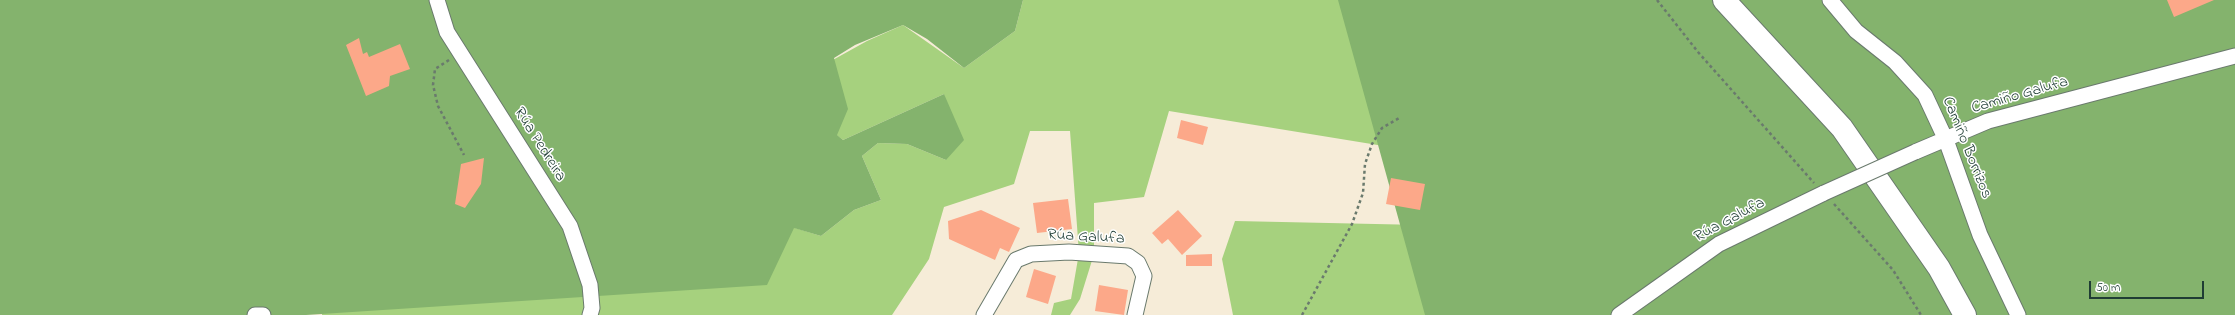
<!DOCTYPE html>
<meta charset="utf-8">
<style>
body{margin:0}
#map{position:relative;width:2235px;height:315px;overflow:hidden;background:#f6ecd8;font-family:"Indie Flower",sans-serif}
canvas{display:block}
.scale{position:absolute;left:2089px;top:281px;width:115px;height:18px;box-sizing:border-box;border:2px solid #1f3d34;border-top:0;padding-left:5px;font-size:12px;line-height:14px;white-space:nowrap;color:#1f3d34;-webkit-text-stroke:3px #fff;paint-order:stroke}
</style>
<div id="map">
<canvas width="2235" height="315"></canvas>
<div class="scale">50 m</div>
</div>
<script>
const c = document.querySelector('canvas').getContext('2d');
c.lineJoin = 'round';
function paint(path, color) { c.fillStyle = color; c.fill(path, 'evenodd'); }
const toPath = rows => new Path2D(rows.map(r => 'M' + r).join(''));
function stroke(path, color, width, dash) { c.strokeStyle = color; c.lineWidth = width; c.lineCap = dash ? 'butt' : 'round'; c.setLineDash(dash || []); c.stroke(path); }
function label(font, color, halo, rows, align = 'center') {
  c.font = font + ' "Indie Flower",sans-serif'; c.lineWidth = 3; c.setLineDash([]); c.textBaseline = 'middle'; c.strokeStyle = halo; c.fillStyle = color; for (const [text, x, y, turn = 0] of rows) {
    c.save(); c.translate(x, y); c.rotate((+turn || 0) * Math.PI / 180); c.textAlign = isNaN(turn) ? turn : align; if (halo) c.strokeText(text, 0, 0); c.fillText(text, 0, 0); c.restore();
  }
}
const green = toPath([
 [1023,0,1378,0,1396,148,1169,111,1144,197,1094,203,1094,254,1080,299,1070,315,1051,315,1054,303,1071,299,1079,253,1070,131,1030,131,1014,184,944,207,929,259,892,315,322,315,322,308,779,223,821,236,854,210,881,200,862,156,878,143,907,144,946,160,944,94,843,140,813,117,804,76,867,41,903,25,964,68,1015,31],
 [1235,221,1422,225,1457,315,1233,315,1222,259]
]);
const forest = toPath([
 [0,0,1023,0,1015,31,964,68,927,39,903,25,855,45,834,58,848,109,837,135,843,140,944,94,964,140,946,160,907,144,878,143,862,156,881,200,854,210,821,236,794,228,767,285,306,315,0,315],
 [1338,0,2235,0,2235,315,1425,315]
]);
const building = toPath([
 [2167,0,2214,0,2174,17],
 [359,38,363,54,367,52,369,57,400,44,410,69,390,76,389,86,366,96,346,45],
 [1181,120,1208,127,1203,145,1177,138],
 [484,158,481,184,465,208,455,204,461,164],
 [1391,178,1425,184,1420,210,1386,204],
 [1068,199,1072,229,1037,233,1033,203],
 [981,210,1020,228,1009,252,1000,248,995,260,949,239,948,221],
 [1178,210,1202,236,1182,255,1168,239,1162,244,1152,233],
 [1212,254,1212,266,1186,266,1186,255],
 [1034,269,1056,276,1048,304,1026,297],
 [1099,285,1128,290,1124,315,1095,311]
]);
const path = toPath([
 [1657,0,1698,52,1814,183],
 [449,60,435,69,433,85,438,106,464,155],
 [1834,204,1893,270,1921,315],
 [1302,315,1352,224,1363,193,1365,164,1372,144,1382,128,1401,117]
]);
const minor = toPath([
 [437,0,447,32,570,226,590,285,592,308,590,315],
 [1830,0,1856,31,1895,62,1925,95,1946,140,1980,235,2018,315],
 [1915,152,1988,121,2235,56],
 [255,315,263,315],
 [984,315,1016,260,1031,254,1069,252,1128,256,1138,263,1144,276,1135,315],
 [1619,315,1719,244,1824,193]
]);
const highway = toPath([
 [1724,0,1842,128,1939,268,1965,315]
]);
const minorBridge = toPath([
 [1824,193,1915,152]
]);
const streetNames = [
 ["Camiño Galufa",2020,96,-16],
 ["Rúa Pedreira",539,145,58],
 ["Camiño Borrizos",1966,148,68],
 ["Rúa Galufa",1730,221,-28],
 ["Rúa Galufa",1086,238,3]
];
paint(green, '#a6d17e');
paint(forest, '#84b36d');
paint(building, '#fca889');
stroke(minor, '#6a7a6d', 17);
stroke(highway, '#6a7a6d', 24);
stroke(path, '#6a7a6d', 2.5, [3, 3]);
stroke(minor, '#fff', 15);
stroke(highway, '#fff', 22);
stroke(minorBridge, '#6a7a6d', 17, []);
stroke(minorBridge, '#fff', 15);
label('16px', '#1f3d34', '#fff', streetNames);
</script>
